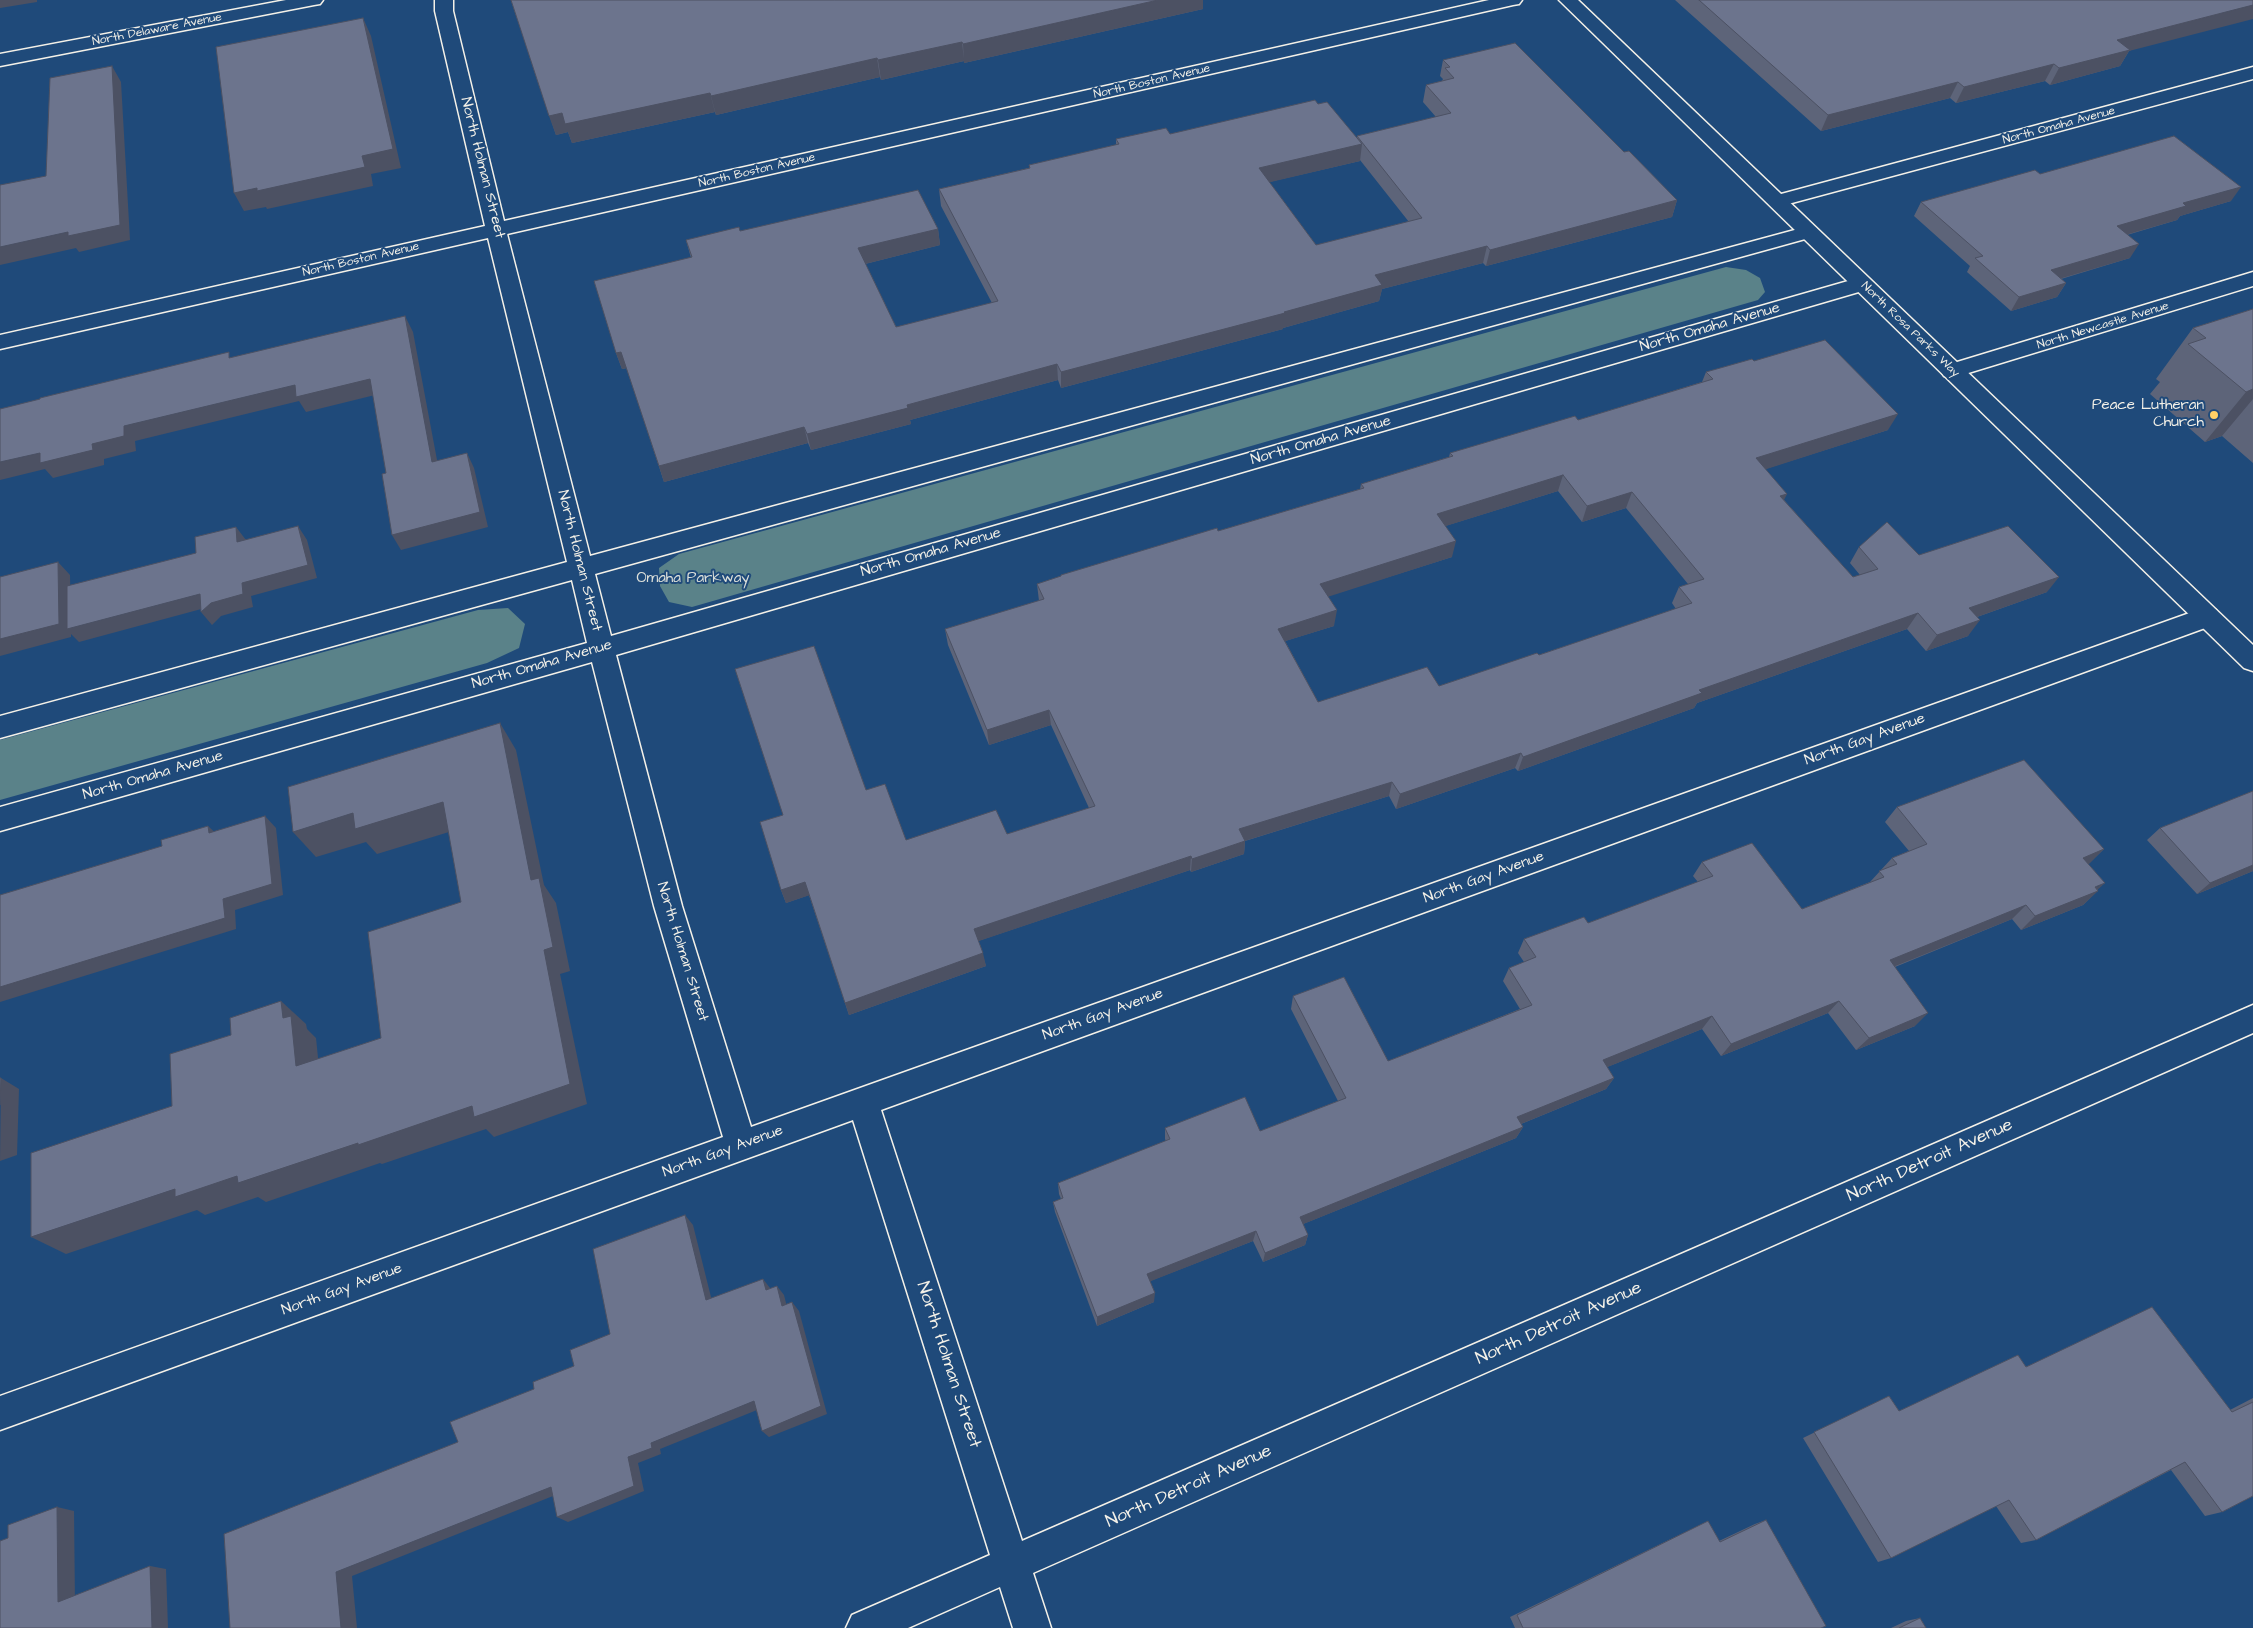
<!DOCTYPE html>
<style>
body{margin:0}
canvas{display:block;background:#1f4a7a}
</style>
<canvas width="2253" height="1628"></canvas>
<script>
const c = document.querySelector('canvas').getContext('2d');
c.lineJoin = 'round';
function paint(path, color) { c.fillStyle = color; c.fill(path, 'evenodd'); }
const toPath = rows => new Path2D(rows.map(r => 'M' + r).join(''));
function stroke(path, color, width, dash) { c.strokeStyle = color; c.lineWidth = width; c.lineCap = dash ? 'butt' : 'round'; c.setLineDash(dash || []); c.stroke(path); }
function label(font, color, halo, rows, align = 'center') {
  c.font = font + ' "Architects Daughter",sans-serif'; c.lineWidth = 4; c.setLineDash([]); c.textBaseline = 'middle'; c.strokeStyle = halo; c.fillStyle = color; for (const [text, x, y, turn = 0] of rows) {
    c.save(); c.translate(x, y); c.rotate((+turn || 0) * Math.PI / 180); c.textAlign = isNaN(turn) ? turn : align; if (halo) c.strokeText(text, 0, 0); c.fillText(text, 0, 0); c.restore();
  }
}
const green = toPath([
 [1726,267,1746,270,1760,278,1765,292,1758,300,692,607,669,602,660,586,659,568,679,554],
 [508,608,525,624,519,648,487,663,0,800,0,740,478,610]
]);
const minor = toPath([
 [286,0,323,0,320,4,314,5,0,66,0,54,286,0],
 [435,0,453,0,453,11,504,221,1489,0,1522,0,1519,4,1513,5,507,234,590,556,1802,228,1809,226,1816,228,1819,232,1816,236,595,574,611,636,1855,279,1862,277,1869,279,1873,284,1869,289,616,655,682,906,751,1127,2198,610,2207,607,2216,610,2220,617,2216,624,881,1110,1022,1541,2253,1005,2253,1033,1033,1573,1051,1628,1013,1628,1000,1587,908,1628,846,1628,852,1615,990,1555,853,1120,0,1430,0,1396,723,1137,654,906,592,662,0,831,0,807,587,643,572,580,0,738,0,716,567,562,488,238,0,349,0,335,485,226,435,11,435,0],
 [2253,67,2253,79,1777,207,1770,205,1767,201,1770,197,2253,67],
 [2253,272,2253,286,1952,378,1944,376,1941,371,1944,366,2253,272]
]);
const major = toPath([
 [1559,0,1578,0,2253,645,2253,671,2244,668,1559,0]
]);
const wall = toPath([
 [511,0,1203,0,1203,9,964,63,964,61,881,80,880,77,716,115,715,112,572,143,568,132,556,135],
 [1675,0,2253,0,2129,51,2120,66,2050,85,2045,81,1956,103,1950,98,1821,131],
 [1443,60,1624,152,1677,200,1672,217,1486,266,1483,263,1382,289,1379,301,1283,328,1283,329,1061,388,1058,380,910,420,911,424,811,450,808,443,664,482,627,368,622,369,616,353,691,258,686,240,740,231,938,229,940,245,865,264,896,327,992,303,941,206,939,189,1029,168,1029,165,1116,145,1116,139,1170,134,1318,104,1357,138,1357,136,1436,117,1423,102,1426,85,1442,81,1443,79,1440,76],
 [1360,160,1409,222,1316,245,1269,182,1360,161],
 [2040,174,2231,201,2180,216,2177,220,2127,235,2130,258,2061,279,2066,283,2057,297,2011,311,1967,272,1970,266,1914,216,1921,202],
 [2253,309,2253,463,2222,436,2205,442,2150,394,2160,382,2156,379,2193,328],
 [1754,361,1888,430,1765,469,1784,500,1853,577,1860,575,1850,563,1859,547,1919,555,2047,592,1977,617,1968,636,1926,651,1907,629,1697,703,1694,708,1518,771,1515,768,1396,809,1389,796,1245,841,1244,854,1191,872,1190,870,978,941,986,966,849,1015,809,895,786,903,781,890,866,790,906,840,1007,834,1089,808,1051,725,989,745,948,645,945,629,1039,601,1037,584,1061,577,1061,575,1218,531,1360,489,1361,484,1449,457,1450,453,1578,420,1702,382,1706,372],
 [1558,491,1582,522,1626,508,1688,584,1679,587,1672,603,1676,609,1539,655,1439,686,1318,702,1285,641,1334,626,1328,596,1452,557,1445,526],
 [2253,791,2253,871,2197,894,2147,840,2160,828],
 [1897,807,2104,849,2088,864,2098,890,2083,905,2021,930,2012,919,1895,967,1915,1026,1856,1050,1828,1013,1721,1056,1702,1029,1607,1067,1614,1078,1606,1089,1521,1124,1523,1127,1516,1138,1303,1224,1308,1235,1305,1245,1263,1262,1253,1241,1150,1281,1154,1302,1097,1326,1055,1212,1053,1202,1061,1199,1059,1194,1058,1183,1166,1141,1165,1139,1165,1128,1260,1131,1338,1101,1291,1009,1293,996,1388,1061,1520,1009,1503,981,1509,968,1524,962,1518,953,1524,939,1588,923,1698,882,1693,876,1702,862,1802,909,1870,882,1892,858,1909,851,1885,822],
 [2026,1366,2230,1410,2253,1398,2253,1496,2222,1512,2205,1516,2171,1470,2036,1540,2021,1543,1996,1506,1891,1558,1878,1562,1803,1438,1889,1396,1899,1411],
 [1766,1520,1821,1628,1515,1628,1510,1617,1708,1521,1719,1541,1755,1524],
 [1920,1618,1926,1628,1891,1628,1906,1621]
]);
const shadedWall = toPath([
 [0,0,37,0,37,2,0,8],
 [1158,0,1203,0,1203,9,964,63,963,44],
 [2253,5,2253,19,2129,51,2120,66,2050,85,2059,68,2117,40],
 [363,18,371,36,401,168,371,174,373,186,267,209,266,207,244,211,234,193,257,188,362,156],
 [962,42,964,61,881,80,878,60],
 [877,58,880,77,716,115,711,96],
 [2054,64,2045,81,1956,103,1964,87],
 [112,66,121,82,130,240,79,252,76,248,0,265,0,247,68,232],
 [1958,82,1950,98,1821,131,1828,115],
 [710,93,715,112,572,143,568,132,556,135,549,116,562,113],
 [1362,144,1360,161,1258,185,1259,168],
 [2241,187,2231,201,2180,216,2177,220,2108,240,2117,226,2183,203],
 [1677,200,1672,217,1486,266,1490,250],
 [938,229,940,245,861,265,858,248],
 [2139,244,2130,258,2042,284,2051,270],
 [1487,246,1483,263,1382,289,1379,301,1283,328,1283,329,1061,388,1061,372,1284,312,1375,275],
 [2066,283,2057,297,2011,311,2019,297],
 [405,316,413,332,440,476,432,462],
 [621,352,627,368,622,369,616,353],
 [1057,364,1058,380,910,420,911,424,811,450,807,434,907,405],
 [370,379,379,394,306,412,299,401,135,441,136,451,104,459,104,465,53,478,45,469,0,480,0,462,40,453,92,444,124,426,295,385],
 [2253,389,2253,399,2222,436,2205,442,2246,392],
 [1898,414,1888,430,1748,475,1756,458],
 [804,427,808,443,664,482,659,466],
 [467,453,474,468,488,527,401,550,392,535],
 [1563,475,1558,491,1433,530,1437,514],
 [1632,492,1626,508,1582,522,1587,506],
 [1787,494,1779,510,1780,496],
 [298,526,307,540,317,578,251,596,253,607,221,616,212,625,201,612,205,608,79,642,71,634,71,637,0,656,0,639,58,562,70,575,71,628,200,594,211,603,242,583],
 [236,527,246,540,237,542],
 [1456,541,1452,557,1318,600,1320,584],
 [2059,577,2047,592,1957,624,1969,608],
 [1337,610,1334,626,1276,644,1278,629],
 [1918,613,1907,629,1697,703,1694,708,1518,771,1523,757,1699,690],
 [1980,620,1968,636,1926,651,1937,635],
 [1049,710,1051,725,989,745,987,730],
 [500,723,516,750,544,885,556,903,570,971,560,974,587,1104,494,1137,486,1129,382,1164,380,1163,266,1202,258,1197,205,1215,197,1210,66,1254,31,1237,175,1189,237,1176,544,950,531,880],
 [1521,753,1515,768,1396,809,1400,794],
 [1392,782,1389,796,1238,843,1239,829],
 [443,802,462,828,377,854,366,842,316,857,293,832,353,813],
 [265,816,276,828,283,895,235,910,236,929,0,1002,0,987,223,899],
 [208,826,220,837,209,833],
 [1245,841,1244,854,1191,872,1192,859],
 [2104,849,2089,864,2068,872,2083,858],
 [1191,856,1190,870,976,942,974,929],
 [2253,865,2253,871,2197,894,2210,883],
 [805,882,810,895,786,903,781,890],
 [2105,883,2095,892,2098,891,2083,905,2021,930,2035,916],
 [2026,905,2012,919,1878,973,1890,960],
 [983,953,986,966,849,1015,845,1003],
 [281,1001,306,1024,307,1029,316,1038,321,1087,296,1066,283,1018],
 [1839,1001,1828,1013,1721,1056,1731,1044],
 [1928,1013,1915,1026,1856,1050,1869,1038],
 [1712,1016,1702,1029,1595,1072,1603,1060],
 [1,1078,19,1089,17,1155,0,1161],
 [1614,1078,1606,1089,1511,1128,1517,1117],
 [1523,1127,1516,1138,1296,1227,1300,1217],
 [685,1215,693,1225,714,1309,706,1300],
 [1256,1231,1253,1241,1146,1283,1147,1274],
 [1308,1235,1305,1245,1263,1262,1265,1253],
 [763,1279,770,1288,773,1299,766,1290],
 [777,1286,784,1295,789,1315,782,1306],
 [1155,1293,1154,1302,1097,1326,1097,1317],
 [792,1302,799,1311,827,1414,769,1437,762,1431],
 [754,1401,762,1408,660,1449,661,1454,638,1463,644,1491,568,1522,557,1517,628,1457,651,1443],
 [551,1487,563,1492,352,1576,357,1628,341,1628,336,1572],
 [57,1507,74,1511,75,1605,58,1602],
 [150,1566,166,1569,168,1628,152,1628]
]);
const building = toPath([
 [511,0,1158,0,963,44,962,42,878,60,877,58,711,96,710,93,565,124,562,113,549,116,511,0],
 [1699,0,2253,0,2253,5,2117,40,2130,50,2059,68,2054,64,1964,87,1958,82,1828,115,1699,0],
 [363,18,393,149,362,156,365,167,257,191,257,188,234,193,216,47,363,18],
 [1515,43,1624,152,1629,151,1677,200,1490,250,1487,246,1375,275,1382,285,1284,312,1285,313,1061,372,1057,364,907,405,908,408,807,434,804,427,659,466,621,352,616,353,594,281,692,257,686,240,739,227,740,231,918,190,938,229,858,248,896,327,998,301,939,189,1030,168,1029,165,1119,144,1116,139,1166,128,1170,134,1315,100,1318,104,1327,102,1362,144,1259,168,1316,245,1422,218,1357,136,1451,113,1426,85,1454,78,1445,68,1450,67,1443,60,1515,43],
 [112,66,120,225,68,236,68,232,0,247,0,185,46,176,50,78,112,66],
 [2174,136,2241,187,2183,203,2186,206,2117,226,2139,244,2051,270,2066,283,2019,297,1975,258,1983,256,1921,202,2035,170,2040,174,2174,136],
 [2253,309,2253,389,2246,392,2188,344,2206,338,2193,328,2253,309],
 [405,316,432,462,467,453,480,512,392,535,382,474,386,473,370,379,296,397,295,385,124,426,124,436,92,444,93,450,40,463,40,453,0,462,0,409,40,399,40,398,229,352,229,358,405,316],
 [1825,340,1898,414,1756,458,1787,494,1780,496,1853,577,1878,569,1859,547,1887,522,1919,555,2008,526,2059,577,1969,608,1980,620,1937,635,1918,613,1699,690,1702,693,1523,757,1521,753,1400,794,1392,782,1239,829,1245,841,1192,859,1191,856,974,929,983,953,845,1003,805,882,781,890,760,822,783,815,735,669,814,646,866,790,885,784,906,840,996,810,1007,834,1095,806,1049,710,987,730,945,629,1044,599,1037,584,1061,576,1061,575,1217,528,1218,531,1364,488,1361,484,1453,456,1450,453,1575,416,1578,420,1713,379,1706,372,1752,359,1754,361,1825,340],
 [1563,475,1587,506,1632,492,1704,579,1679,587,1692,603,1539,655,1537,653,1439,686,1427,667,1318,702,1278,629,1337,610,1320,584,1456,541,1437,514,1563,475],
 [298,526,308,565,242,583,243,594,211,603,201,612,200,594,67,629,67,586,196,553,195,537,236,527,237,542,298,526],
 [58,562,59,624,0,639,0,577,58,562],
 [500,723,531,880,539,878,553,947,544,950,570,1084,474,1117,472,1106,358,1145,358,1143,238,1183,237,1176,175,1197,175,1189,31,1237,31,1153,172,1106,170,1054,231,1035,230,1018,281,1001,283,1018,291,1016,296,1066,381,1038,368,932,461,902,443,802,355,829,353,813,293,832,288,787,500,723],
 [2024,760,2104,849,2083,858,2105,883,2095,887,2098,891,2035,916,2026,905,1890,960,1928,1013,1869,1038,1839,1001,1731,1044,1712,1016,1603,1060,1614,1078,1517,1117,1523,1127,1300,1217,1308,1235,1265,1253,1256,1231,1147,1274,1155,1293,1097,1317,1053,1202,1063,1198,1058,1183,1170,1139,1165,1128,1245,1097,1260,1131,1346,1098,1293,996,1344,977,1388,1061,1532,1005,1509,968,1536,957,1524,939,1584,917,1588,923,1713,876,1702,862,1752,843,1802,909,1884,877,1879,871,1897,864,1892,858,1927,844,1897,807,2024,760],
 [2253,791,2253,865,2210,883,2160,828,2253,791],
 [265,816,272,884,223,899,225,918,0,987,0,895,162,846,161,840,208,826,209,833,265,816],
 [0,1078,1,1078,0,1105,0,1078],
 [685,1215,706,1300,763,1279,766,1290,777,1286,782,1306,792,1302,821,1406,762,1431,754,1401,651,1443,652,1448,628,1457,634,1486,557,1517,551,1487,336,1572,341,1628,230,1628,224,1534,458,1442,450,1422,534,1389,533,1382,574,1366,570,1350,610,1334,593,1249,685,1215],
 [2152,1307,2232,1412,2253,1402,2253,1496,2222,1512,2185,1462,2036,1540,2009,1500,1891,1558,1814,1432,1889,1396,1899,1411,2018,1355,2026,1367,2152,1307],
 [57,1507,58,1602,150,1566,152,1628,0,1628,0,1541,8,1538,8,1525,57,1507],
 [1766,1520,1826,1626,1821,1628,1523,1628,1517,1615,1708,1521,1720,1542,1766,1520],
 [1920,1618,1926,1628,1899,1628,1920,1618]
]);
const markers = [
 [2214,415,5,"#ffd166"]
];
const farStreetnames = [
 ["North Delaware Avenue",157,30,-11],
 ["North Boston Avenue",1152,82,-13],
 ["North Omaha Avenue",2059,126,-15],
 ["North Boston Avenue",757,171,-13],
 ["North Boston Avenue",361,260,-13],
 ["North Newcastle Avenue",2103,326,-17],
 ["North Rosa Parks Way",1910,330,44]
];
const streetNames = [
 ["North Holman Street",482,168,76],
 ["North Omaha Avenue",1710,328,-16],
 ["North Omaha Avenue",1321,441,-16],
 ["North Omaha Avenue",931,553,-16],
 ["North Holman Street",579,561,76],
 ["North Omaha Avenue",542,665,-16],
 ["North Gay Avenue",1865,740,-20],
 ["North Omaha Avenue",153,776,-16],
 ["North Gay Avenue",1484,878,-20],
 ["North Holman Street",682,952,73],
 ["North Gay Avenue",1103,1015,-20],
 ["North Gay Avenue",723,1152,-20],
 ["North Gay Avenue",342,1290,-20]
];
const poiNames = [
 ["Peace Lutheran",2204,406],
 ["Church",2204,423]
];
const parkNames = [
 ["Omaha Parkway",693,579]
];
const nearStreetnames = [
 ["North Detroit Avenue",1930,1161,-24],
 ["North Detroit Avenue",1559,1324,-24],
 ["North Holman Street",948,1365,72],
 ["North Detroit Avenue",1189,1487,-24]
];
paint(green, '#5a8289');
stroke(minor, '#f4f1e8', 3);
stroke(major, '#f4f1e8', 3);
paint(minor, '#1f4a7a');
paint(major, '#1f4a7a');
paint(wall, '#5d6479');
paint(shadedWall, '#4c5163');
paint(building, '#6c748d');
stroke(building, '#4c5163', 1);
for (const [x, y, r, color] of markers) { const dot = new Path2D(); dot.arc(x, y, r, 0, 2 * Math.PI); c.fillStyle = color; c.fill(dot); stroke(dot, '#1f4a7a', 2); }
label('12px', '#f4f1e8', '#1f4a7a', farStreetnames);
label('15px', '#f4f1e8', '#1f4a7a', streetNames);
label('15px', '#f4f1e8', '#1f4a7a', poiNames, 'right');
label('15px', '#dde0da', '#1f4a7a', parkNames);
label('18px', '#f4f1e8', '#1f4a7a', nearStreetnames);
</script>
